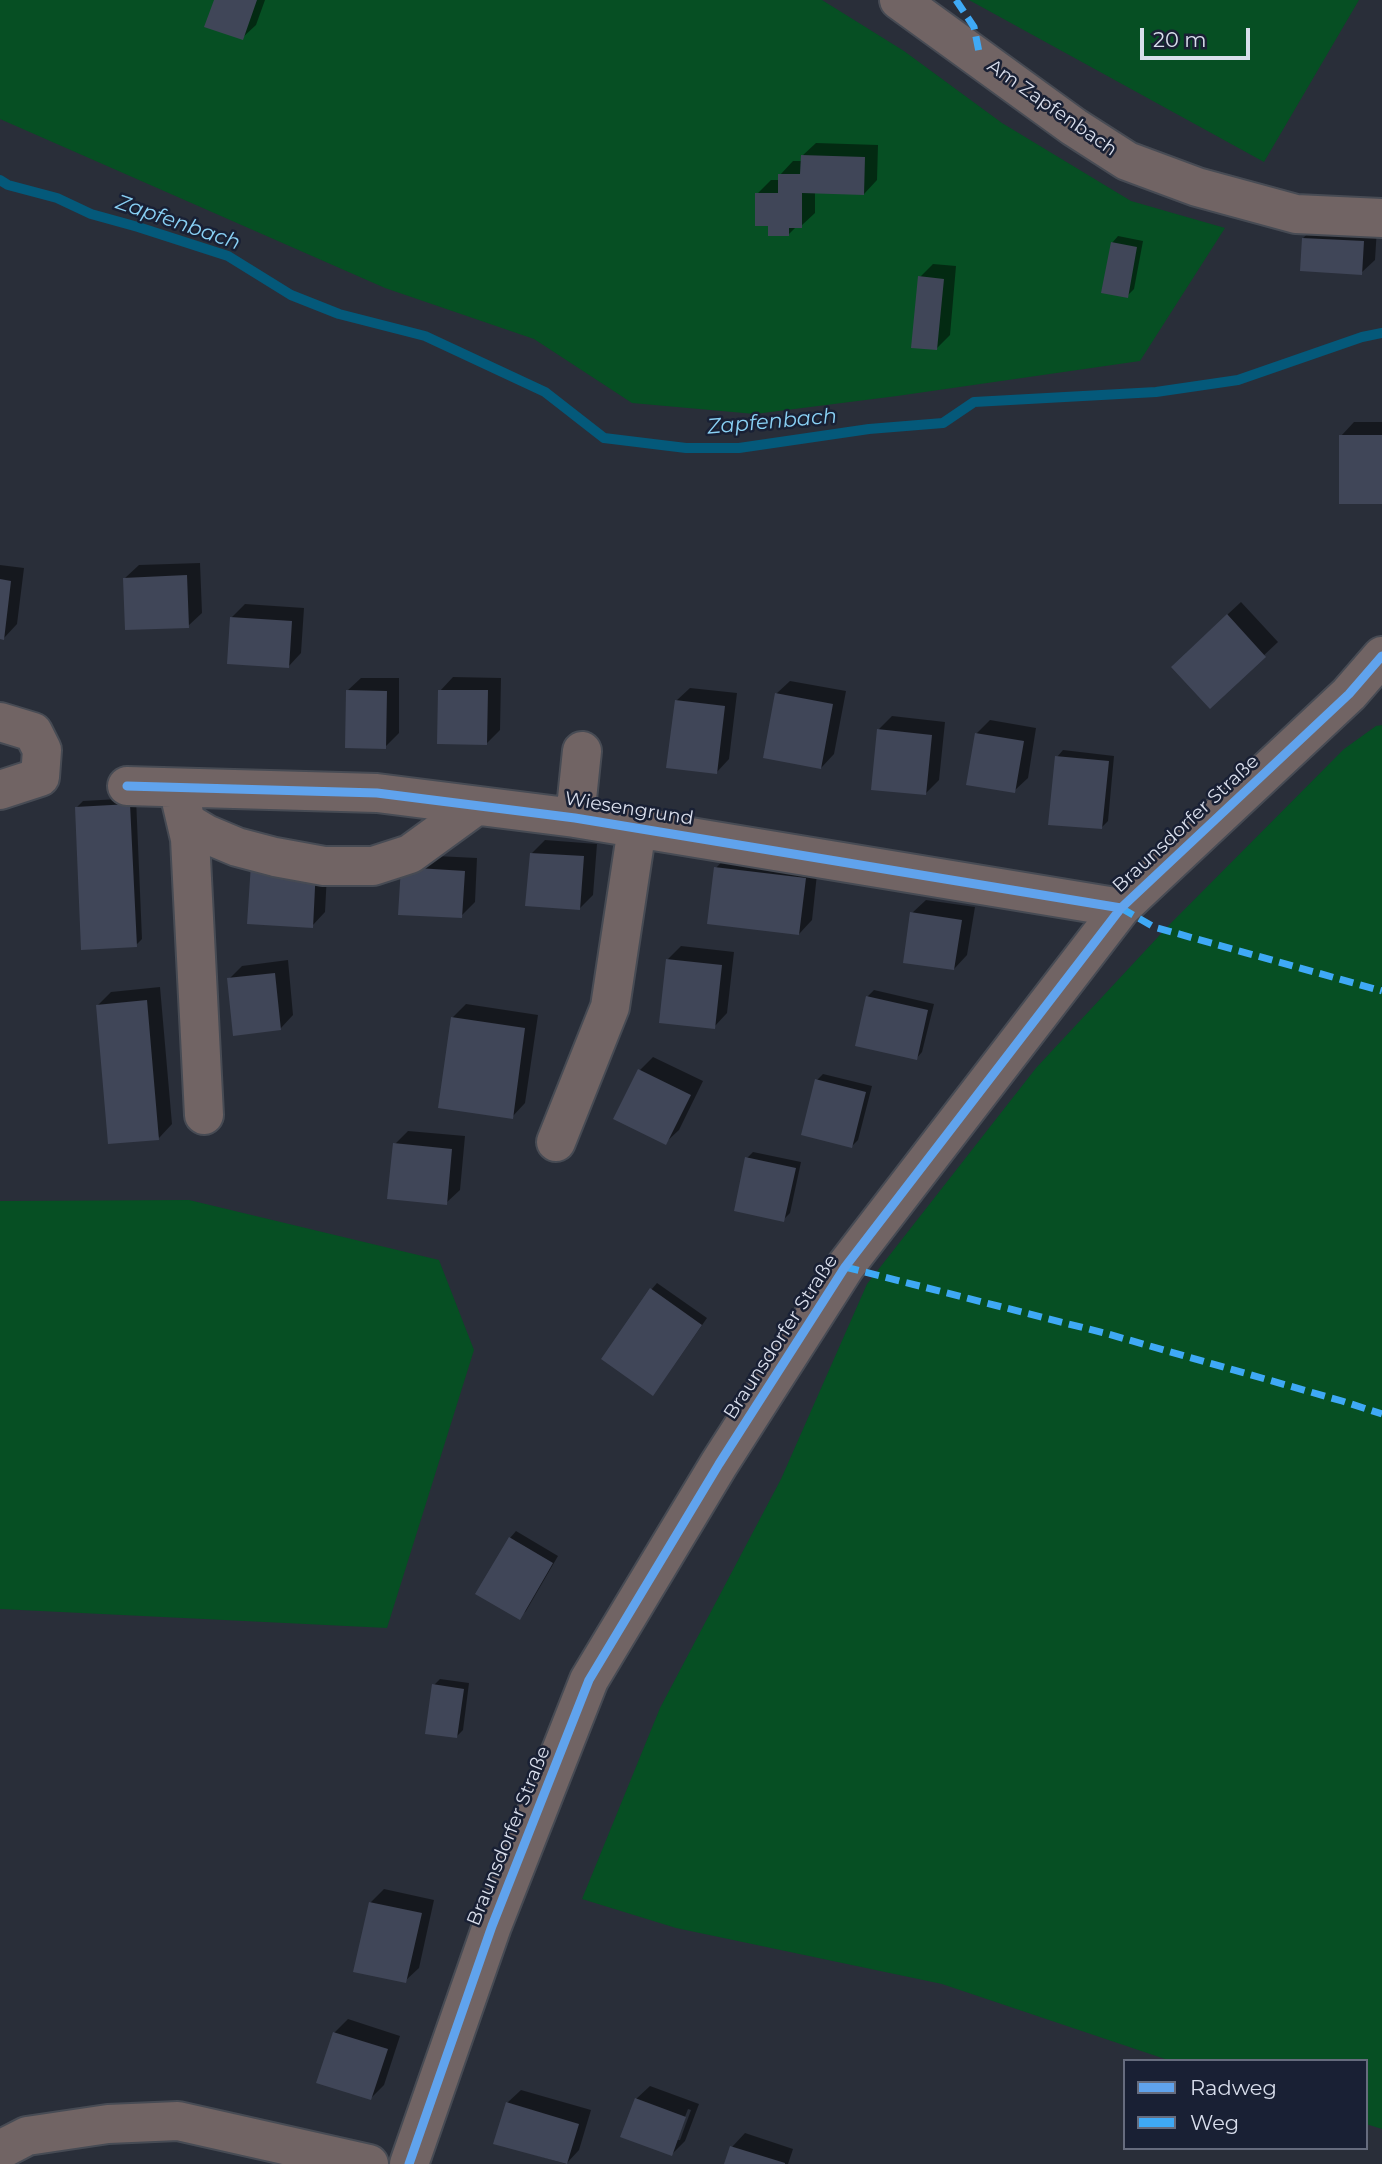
<!DOCTYPE html>
<meta charset="utf-8">
<style>
body{margin:0}
#map{position:relative;width:1382px;height:2164px;overflow:hidden;background:#292e39;font-family:Montserrat,sans-serif}
canvas{display:block}
.legend{position:absolute;left:1123px;top:2059px;width:245px;height:91px;box-sizing:border-box;background:#192034;border:2px solid #666c7e;margin:0;padding:9px 12px;list-style:none;font-size:21px;color:#d9deec}
.legend li{display:flex;align-items:center;gap:14px;height:35px}
.legend b{width:35px;border:2px solid #666c7e}
.scale{position:absolute;left:1140px;top:28px;width:110px;height:32px;box-sizing:border-box;border:4px solid #d9deec;border-top:0;padding-left:9px;font-size:21px;line-height:24px;white-space:nowrap;color:#d9deec;-webkit-text-stroke:5px #192034;paint-order:stroke}
</style>
<div id="map">
<canvas width="1382" height="2164"></canvas>
<ul class="legend">
<li><b style="height:9px;background:#60a3ed"></b>Radweg</li>
<li><b style="height:9px;background:#3fa9f5"></b>Weg</li>
</ul>
<div class="scale">20 m</div>
</div>
<script>
const c = document.querySelector('canvas').getContext('2d');
c.lineJoin = 'round';
function paint(path, color) { c.fillStyle = color; c.fill(path, 'evenodd'); }
const toPath = rows => new Path2D(rows.map(r => 'M' + r).join(''));
function stroke(path, color, width, dash) { c.strokeStyle = color; c.lineWidth = width; c.lineCap = dash ? 'butt' : 'round'; c.setLineDash(dash || []); c.stroke(path); }
function label(font, color, halo, rows, align = 'center') {
  c.font = font + ' Montserrat,sans-serif'; c.lineWidth = 5; c.setLineDash([]); c.textBaseline = 'middle'; c.strokeStyle = halo; c.fillStyle = color; for (const [text, x, y, turn = 0] of rows) {
    c.save(); c.translate(x, y); c.rotate((+turn || 0) * Math.PI / 180); c.textAlign = isNaN(turn) ? turn : align; if (halo) c.strokeText(text, 0, 0); c.fillText(text, 0, 0); c.restore();
  }
}
const green = toPath([
 [0,0,822,0,904,51,1002,123,1131,201,1225,228,1140,361,897,396,755,414,632,403,534,339,385,288,0,119],
 [969,0,1359,0,1264,162],
 [1382,725,1382,2129,1366,2124,1366,2061,1171,2061,942,1984,676,1928,582,1899,660,1708,781,1479,867,1284,1036,1068,1171,923,1344,749,1376,726],
 [189,1200,439,1260,474,1350,387,1628,0,1609,0,1201]
]);
const shadow = toPath([
 [216,0,265,0,256,25,242,38],
 [816,143,878,145,877,180,864,194,815,192,815,213,801,226,797,226,789,234,770,224,757,194,771,180,780,180,780,175,793,161,802,161,802,156],
 [1317,225,1377,228,1375,260,1361,273,1303,238],
 [1118,236,1143,241,1134,289,1127,296,1112,243],
 [933,264,956,266,950,335,936,349,920,277],
 [1354,422,1382,422,1382,502,1341,436],
 [200,563,202,613,188,626,125,578,139,565],
 [0,565,24,568,17,624,4,638,0,637],
 [1241,602,1278,642,1210,706,1186,653],
 [245,604,304,608,301,653,288,667,231,618],
 [453,677,501,678,500,730,487,743,440,691],
 [361,678,399,678,399,733,385,747,347,691],
 [790,681,846,691,834,754,821,768,776,694],
 [690,688,737,693,729,759,716,773,676,701],
 [892,716,945,722,939,780,926,793,878,730],
 [990,720,1036,728,1028,778,1014,791,976,734],
 [1063,750,1114,756,1108,821,1101,828,1057,757],
 [136,798,142,939,136,945,76,808,83,801],
 [545,840,597,844,593,895,579,909,531,854],
 [266,852,328,855,325,912,312,926],
 [729,854,818,865,812,920,799,934,716,868],
 [416,855,477,858,475,902,461,916,400,913],
 [926,900,975,907,967,955,954,969,912,913],
 [681,946,734,952,727,1013,714,1027,667,960],
 [288,960,293,1015,280,1029,229,979,242,966],
 [160,987,172,1124,159,1138,98,1005,111,992],
 [874,990,934,1004,922,1052,916,1059,857,1044,868,996],
 [466,1004,538,1015,525,1103,512,1117,452,1018],
 [653,1057,703,1081,679,1130,665,1143,640,1070],
 [823,1074,872,1086,858,1140,852,1146,817,1080],
 [408,1131,465,1136,460,1190,446,1203,395,1144],
 [753,1152,801,1162,790,1213,783,1220,747,1158],
 [657,1283,707,1318,659,1387,651,1290],
 [516,1531,558,1556,526,1611,519,1618,477,1593,510,1538],
 [440,1679,469,1683,463,1730,457,1736,434,1685],
 [384,1889,434,1900,419,1968,405,1981,370,1903],
 [348,2019,400,2036,384,2085,371,2098,334,2033],
 [650,2086,699,2104,685,2141,672,2154,636,2099],
 [688,2109,691,2110,680,2140,676,2140],
 [521,2090,591,2110,579,2150,566,2164,495,2143,507,2103],
 [745,2133,793,2149,788,2164,726,2164,732,2147]
]);
const stream = toPath([
 [0,180,8,185,57,198,91,214,138,227,228,256,291,295,339,314,425,336,545,392,604,438,686,448,739,448,869,429,943,423,974,402,1156,392,1238,380,1362,337,1382,333]
]);
const building = toPath([
 [214,0,257,0,243,40,204,27],
 [801,155,865,157,864,195,802,193,802,228,789,228,789,236,768,236,768,226,755,226,755,193,778,193,778,174,800,174],
 [1302,238,1364,241,1362,275,1300,271],
 [1111,242,1137,247,1128,298,1101,293],
 [918,276,944,279,937,350,911,348],
 [1339,435,1382,435,1382,504,1339,504],
 [187,575,189,628,125,630,123,578],
 [0,579,11,581,4,640,0,639],
 [1227,614,1266,657,1210,709,1171,667],
 [230,617,292,621,289,668,227,664],
 [346,690,387,691,386,749,345,748],
 [438,690,488,690,487,745,437,744],
 [775,693,833,704,821,769,763,758],
 [675,700,725,706,717,774,666,768],
 [877,729,932,735,926,795,871,790],
 [975,733,1024,741,1015,793,966,785],
 [1055,756,1109,761,1102,829,1048,825],
 [130,804,137,947,81,950,75,807],
 [530,853,584,856,580,910,525,906],
 [251,864,316,867,313,928,247,924],
 [401,867,465,871,462,918,398,915],
 [714,867,806,878,799,935,707,924],
 [910,912,962,920,954,970,903,963],
 [666,959,722,965,715,1029,659,1023],
 [275,973,281,1030,233,1036,227,978],
 [866,996,928,1010,917,1060,855,1046],
 [147,1000,159,1140,108,1144,96,1005],
 [451,1017,525,1028,513,1119,438,1108],
 [638,1069,691,1095,666,1145,613,1119],
 [815,1079,866,1092,852,1148,801,1135],
 [393,1143,452,1149,447,1205,387,1199],
 [745,1157,796,1168,784,1222,734,1211],
 [650,1288,702,1325,653,1396,601,1359],
 [509,1537,553,1563,520,1620,475,1594],
 [432,1684,464,1689,457,1738,425,1734],
 [369,1902,422,1913,406,1983,353,1972],
 [333,2032,388,2049,371,2100,316,2083],
 [635,2098,686,2117,672,2156,620,2137],
 [506,2102,579,2124,567,2164,493,2144],
 [730,2146,785,2163,785,2164,724,2164]
]);
const minor = toPath([
 [899,0,1074,127,1127,161,1197,187,1296,214,1382,218],
 [0,722,33,732,42,750,40,777,0,790],
 [127,786,377,793,575,818,1121,908],
 [178,788,190,839,204,1115],
 [575,818,582,751],
 [186,822,206,834,237,847,275,857,324,866,373,866,410,854,476,806],
 [556,1142,610,1007,637,828],
 [0,2150,27,2136,108,2124,178,2121,369,2164],
 [409,2164,492,1926,589,1680,719,1464,845,1267,1121,908,1349,694,1382,656]
]);
const quiet = toPath([
 [956,0,974,27,980,57],
 [1121,908,1154,927,1382,991],
 [845,1267,1108,1334,1342,1401,1382,1414]
]);
const cycleway = toPath([
 [127,786,377,793,575,818,1121,908],
 [409,2164,492,1926,589,1680,719,1464,845,1267,1121,908,1349,694,1382,656]
]);
const streetNames = [
 ["Am Zapfenbach",1052,108,35],
 ["Wiesengrund",629,809,9],
 ["Braunsdorfer Straße",1186,824,-43],
 ["Braunsdorfer Straße",781,1337,-57],
 ["Braunsdorfer Straße",509,1836,-68]
];
const waterNames = [
 ["Zapfenbach",178,223,19],
 ["Zapfenbach",772,422,-5]
];
paint(green, '#064f23');
paint(shadow, '#0007');
stroke(stream, '#04597a', 10);
paint(building, '#404658');
stroke(minor, '#474b54', 42);
stroke(minor, '#716464', 38);
stroke(quiet, '#3fa9f5', 7, [14, 7]);
stroke(cycleway, '#60a3ed', 9);
label('19px', '#d9deec', '#192034', streetNames);
label('italic 21px', '#89d0f4', '#192034', waterNames);
</script>
